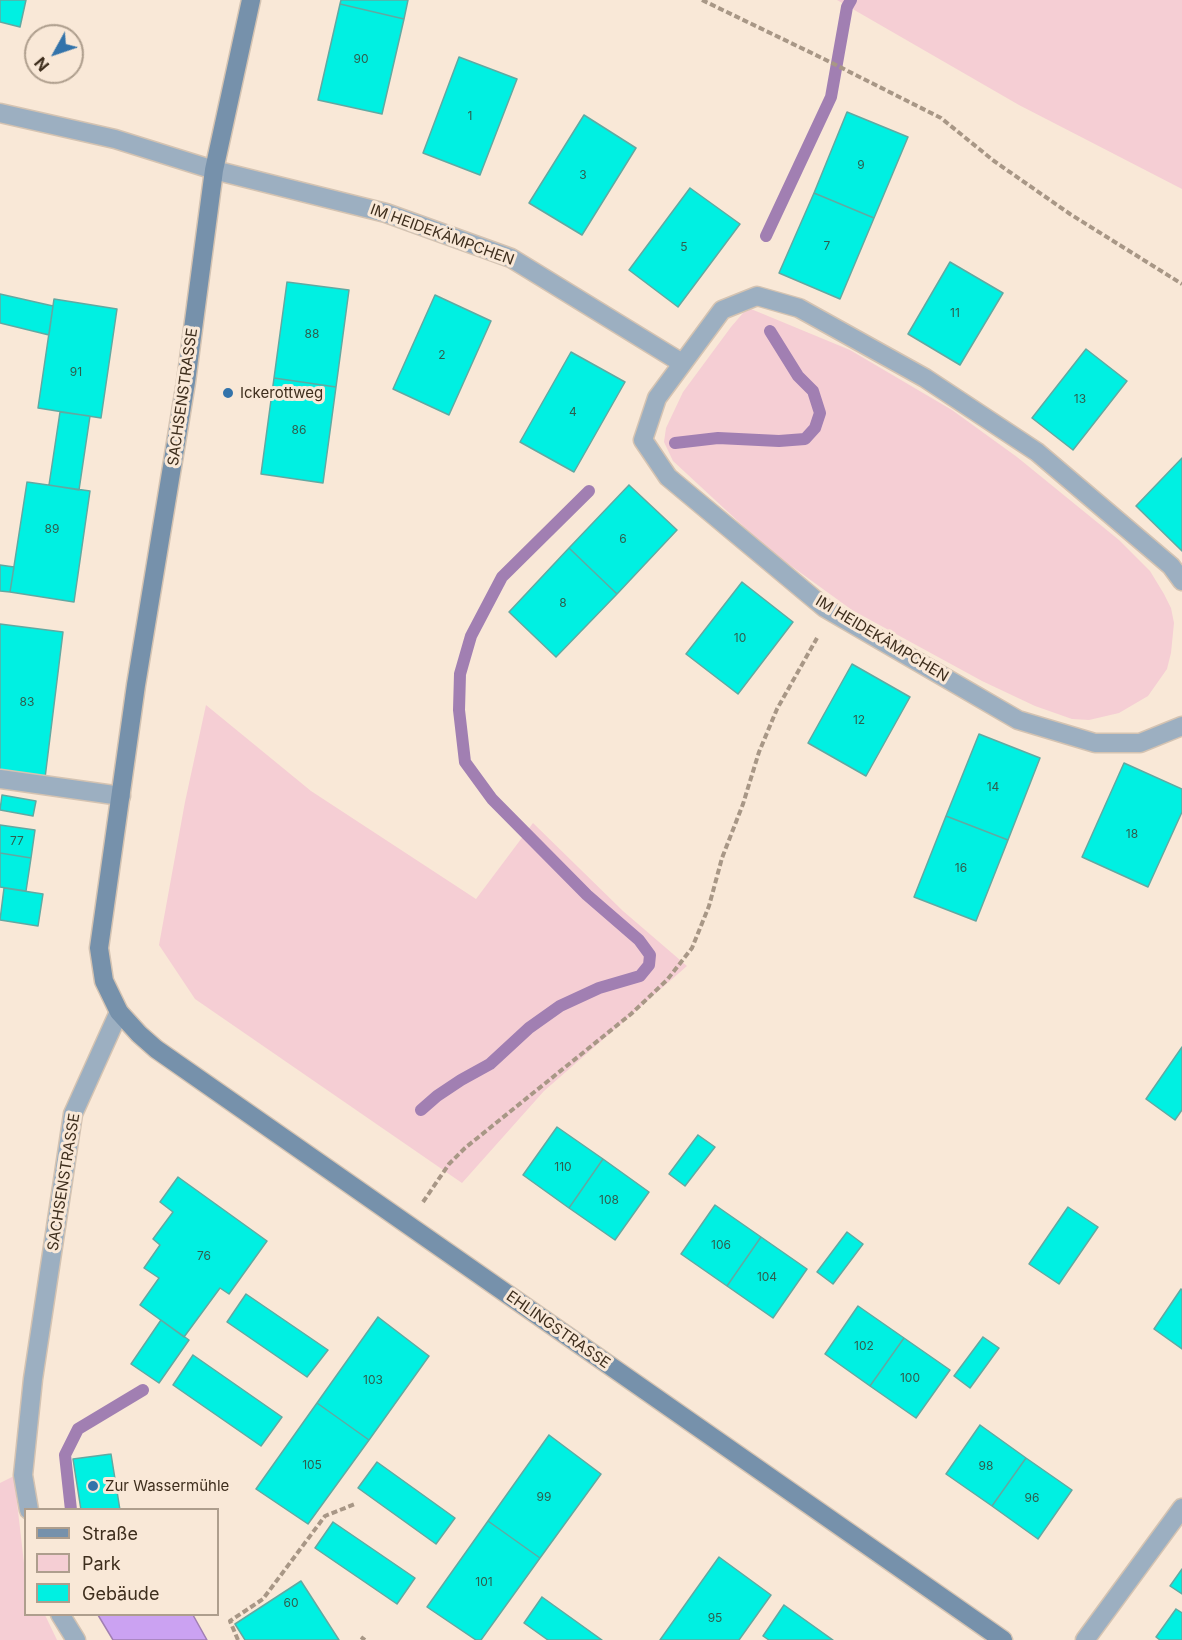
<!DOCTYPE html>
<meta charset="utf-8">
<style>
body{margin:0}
#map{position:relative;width:1182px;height:1640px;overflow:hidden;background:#f9e8d7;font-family:Inter,sans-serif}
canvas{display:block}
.legend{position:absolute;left:24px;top:1508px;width:195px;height:108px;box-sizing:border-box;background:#f9e8d7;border:2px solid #ae9e8d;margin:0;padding:8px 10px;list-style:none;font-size:18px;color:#3e2e1d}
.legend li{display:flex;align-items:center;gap:12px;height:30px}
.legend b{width:30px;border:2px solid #ae9e8d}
.north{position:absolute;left:24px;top:24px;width:60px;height:60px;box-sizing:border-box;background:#f9e8d7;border:2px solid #ae9e8d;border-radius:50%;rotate:230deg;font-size:16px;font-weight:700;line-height:24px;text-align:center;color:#3e2e1d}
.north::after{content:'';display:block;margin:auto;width:21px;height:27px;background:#3373aa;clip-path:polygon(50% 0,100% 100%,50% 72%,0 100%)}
</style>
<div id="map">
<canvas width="1182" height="1640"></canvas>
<ul class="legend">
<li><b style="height:8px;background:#7691ab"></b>Straße</li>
<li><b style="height:16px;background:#f5ced4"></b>Park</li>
<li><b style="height:16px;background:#00f0e2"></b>Gebäude</li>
</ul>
<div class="north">N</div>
</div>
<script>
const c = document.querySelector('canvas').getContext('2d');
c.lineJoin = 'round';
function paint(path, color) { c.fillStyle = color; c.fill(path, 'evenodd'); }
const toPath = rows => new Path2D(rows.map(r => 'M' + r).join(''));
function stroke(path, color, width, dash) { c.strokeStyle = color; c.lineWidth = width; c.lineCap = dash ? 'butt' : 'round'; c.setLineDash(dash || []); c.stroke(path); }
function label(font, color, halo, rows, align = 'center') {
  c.font = font + ' Inter,sans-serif'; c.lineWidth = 6; c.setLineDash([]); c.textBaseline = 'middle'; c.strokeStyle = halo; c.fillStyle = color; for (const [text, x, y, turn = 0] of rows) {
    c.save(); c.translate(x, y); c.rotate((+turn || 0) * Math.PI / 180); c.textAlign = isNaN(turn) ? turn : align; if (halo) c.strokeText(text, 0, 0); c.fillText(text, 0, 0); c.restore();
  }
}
const green = toPath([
 [837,0,1182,0,1182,189,1019,105],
 [751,309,850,350,952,410,1017,457,1119,540,1150,571,1164,594,1171,608,1174,623,1171,653,1167,669,1148,696,1119,713,1089,720,1072,719,1035,706,982,681,852,610,769,550,673,461,664,442,666,428,683,392,731,327,743,313],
 [206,705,311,791,476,899,533,823,623,911,687,966,544,1091,462,1183,195,999,159,945,185,802],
 [14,1476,25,1572,26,1614,45,1615,57,1640,0,1640,0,1483]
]);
const water = toPath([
 [98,1615,193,1615,207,1640,113,1640,98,1615]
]);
const stream = toPath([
 [766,236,831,97,847,7,851,0],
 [675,443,718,438,779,441,805,439,815,428,820,413,813,391,798,376,770,331],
 [421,1110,437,1096,461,1080,490,1064,529,1028,560,1006,599,988,640,976,649,965,650,955,639,940,587,895,492,799,465,762,459,710,460,674,471,636,502,577,589,491],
 [71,1510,65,1455,78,1429,143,1390]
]);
const building = toPath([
 [0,0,26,0,20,27,0,22,0,0],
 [341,0,408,0,404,19,340,4,341,0],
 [340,4,404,19,382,114,318,100,340,4],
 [459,57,517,79,480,175,423,153,459,57],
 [847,112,908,137,874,218,814,193,847,112],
 [584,115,636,148,582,235,529,203,584,115],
 [690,188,740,224,678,307,629,270,690,188],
 [814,193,874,218,840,299,779,273,814,193],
 [950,262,1003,293,960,365,908,334,950,262],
 [287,282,349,290,336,387,274,378,287,282],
 [0,294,53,306,49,335,0,323,0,294],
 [435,295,491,321,449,415,393,389,435,295],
 [54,299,117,309,101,418,38,408,54,299],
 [1086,349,1127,381,1073,450,1032,418,1086,349],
 [571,352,625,382,574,472,520,442,571,352],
 [274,378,336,387,323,483,261,474,274,378],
 [60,412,90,416,79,490,49,485,60,412],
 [1182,458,1182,551,1136,506,1182,458],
 [27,482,90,491,74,602,10,592,27,482],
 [629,485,677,530,617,594,569,548,629,485],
 [569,548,617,594,556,657,509,612,569,548],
 [0,565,14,567,10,592,0,591,0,565],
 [742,582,793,622,738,694,686,654,742,582],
 [0,624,63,632,45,778,0,772,0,624],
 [852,664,910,697,866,776,808,743,852,664],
 [979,734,1040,758,1008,840,946,816,979,734],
 [1124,763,1182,789,1182,812,1148,887,1082,857,1124,763],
 [2,795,36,801,33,816,0,810,2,795],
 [946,816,1008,840,976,921,914,897,946,816],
 [0,825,35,830,31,858,0,853,0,825],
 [0,853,31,858,26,891,0,887,0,853],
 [4,888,43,894,38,926,0,920,4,888],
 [1182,1047,1182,1110,1175,1120,1146,1099,1182,1047],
 [557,1127,603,1159,569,1208,523,1175,557,1127],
 [698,1135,715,1147,685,1186,669,1174,698,1135],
 [603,1159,649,1192,615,1240,569,1208,603,1159],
 [178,1177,267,1241,229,1294,220,1288,184,1337,140,1305,159,1278,144,1268,160,1245,153,1239,173,1212,160,1202,178,1177],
 [715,1205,761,1237,727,1286,681,1254,715,1205],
 [1068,1207,1098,1227,1059,1284,1029,1264,1068,1207],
 [847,1232,863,1244,833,1284,817,1272,847,1232],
 [761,1237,807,1269,773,1318,727,1286,761,1237],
 [1181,1289,1182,1290,1182,1349,1154,1329,1181,1289],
 [246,1294,328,1350,307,1377,227,1322,246,1294],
 [858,1306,904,1338,870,1386,825,1354,858,1306],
 [378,1317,429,1356,369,1440,317,1403,378,1317],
 [161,1320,189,1340,159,1383,131,1364,161,1320],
 [983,1337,999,1348,970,1388,954,1376,983,1337],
 [904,1338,950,1370,916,1418,870,1386,904,1338],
 [193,1355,282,1417,261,1446,173,1385,193,1355],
 [317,1403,369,1440,308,1524,256,1489,317,1403],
 [980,1425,1026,1458,992,1506,946,1474,980,1425],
 [549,1435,601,1474,540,1558,488,1521,549,1435],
 [111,1454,120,1510,81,1510,73,1459,111,1454],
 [1026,1458,1072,1490,1038,1539,992,1506,1026,1458],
 [377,1462,455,1518,436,1544,358,1488,377,1462],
 [488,1521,540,1558,481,1640,476,1640,427,1607,488,1521],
 [333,1522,415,1578,397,1604,315,1548,333,1522],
 [719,1557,771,1595,739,1640,660,1640,719,1557],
 [1182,1569,1182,1594,1170,1586,1182,1569],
 [301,1581,339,1640,245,1640,235,1624,301,1581],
 [542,1597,602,1640,548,1640,524,1623,542,1597],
 [784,1605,833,1640,769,1640,763,1636,784,1605],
 [1176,1609,1182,1613,1182,1640,1160,1640,1156,1637,1176,1609]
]);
const path = toPath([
 [702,0,822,58,941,118,994,161,1070,214,1182,284],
 [423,1202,449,1164,465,1148,631,1014,667,980,692,948,709,906,722,858,743,804,759,752,777,709,817,638],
 [361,1637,365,1640],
 [238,1640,230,1621,263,1599,325,1516,355,1504]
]);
const lane = toPath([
 [0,779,121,796]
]);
const street = toPath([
 [0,113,115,139,214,170,386,213,511,258,682,363],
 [1182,581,1171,566,1037,452,925,378,799,308,757,296,722,310,657,398,643,440,668,477,825,608,1018,720,1095,743,1140,743,1182,726],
 [29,1510,23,1475,33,1379,73,1114,119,1012],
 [60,1614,76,1640],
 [1085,1640,1182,1508]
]);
const secondary = toPath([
 [251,0,214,170,186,382,136,685,99,948,104,981,119,1012,139,1034,156,1049,1003,1640]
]);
const markers = [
 [228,393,6,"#3373aa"],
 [93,1486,6,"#3373aa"]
];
const numberNames = [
 ["90",361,59],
 ["1",470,116],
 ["9",861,165],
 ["3",583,175],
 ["7",827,246],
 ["5",684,247],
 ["11",955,313],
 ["88",312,334],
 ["2",442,355],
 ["91",76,372],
 ["13",1080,399],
 ["4",573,412],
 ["86",299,430],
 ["89",52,529],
 ["6",623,539],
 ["8",563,603],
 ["10",740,638],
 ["83",27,702],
 ["12",859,720],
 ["14",993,787],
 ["18",1132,834],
 ["77",17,841],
 ["16",961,868],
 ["110",563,1167],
 ["108",609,1200],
 ["106",721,1245],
 ["76",204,1256],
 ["104",767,1277],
 ["102",864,1346],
 ["100",910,1378],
 ["103",373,1380],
 ["105",312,1465],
 ["98",986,1466],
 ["99",544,1497],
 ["96",1032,1498],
 ["101",484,1582],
 ["60",291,1603],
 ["95",715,1618]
];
const streetNames = [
 ["IM HEIDEKÄMPCHEN",442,235,20],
 ["SACHSENSTRASSE",183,397,-82],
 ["IM HEIDEKÄMPCHEN",882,639,31],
 ["SACHSENSTRASSE",64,1182,-81],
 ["EHLINGSTRASSE",558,1330,35]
];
const poiNames = [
 ["Ickerottweg",240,393],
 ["Zur Wassermühle",105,1486]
];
paint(green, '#f5ced4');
paint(water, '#cba2f2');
stroke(water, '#a17fb2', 1.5);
stroke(stream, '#a17fb2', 12);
paint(building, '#00f0e2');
stroke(building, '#61a9a2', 1.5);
stroke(lane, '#d4c3b2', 21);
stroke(street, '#d4c3b2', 21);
stroke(secondary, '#d4c3b2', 21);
stroke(path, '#a89786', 4, [6, 3]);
stroke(lane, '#9cafc1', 18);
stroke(street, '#9cafc1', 18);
stroke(secondary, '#7691ab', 18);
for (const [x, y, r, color] of markers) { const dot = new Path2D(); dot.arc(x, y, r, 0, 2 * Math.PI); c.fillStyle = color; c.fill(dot); stroke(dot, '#f9e8d7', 2); }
label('12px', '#2e5e4e', null, numberNames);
label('15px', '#3e2e1d', '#f9e8d7', streetNames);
label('15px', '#3e2e1d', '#f9e8d7', poiNames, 'left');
</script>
